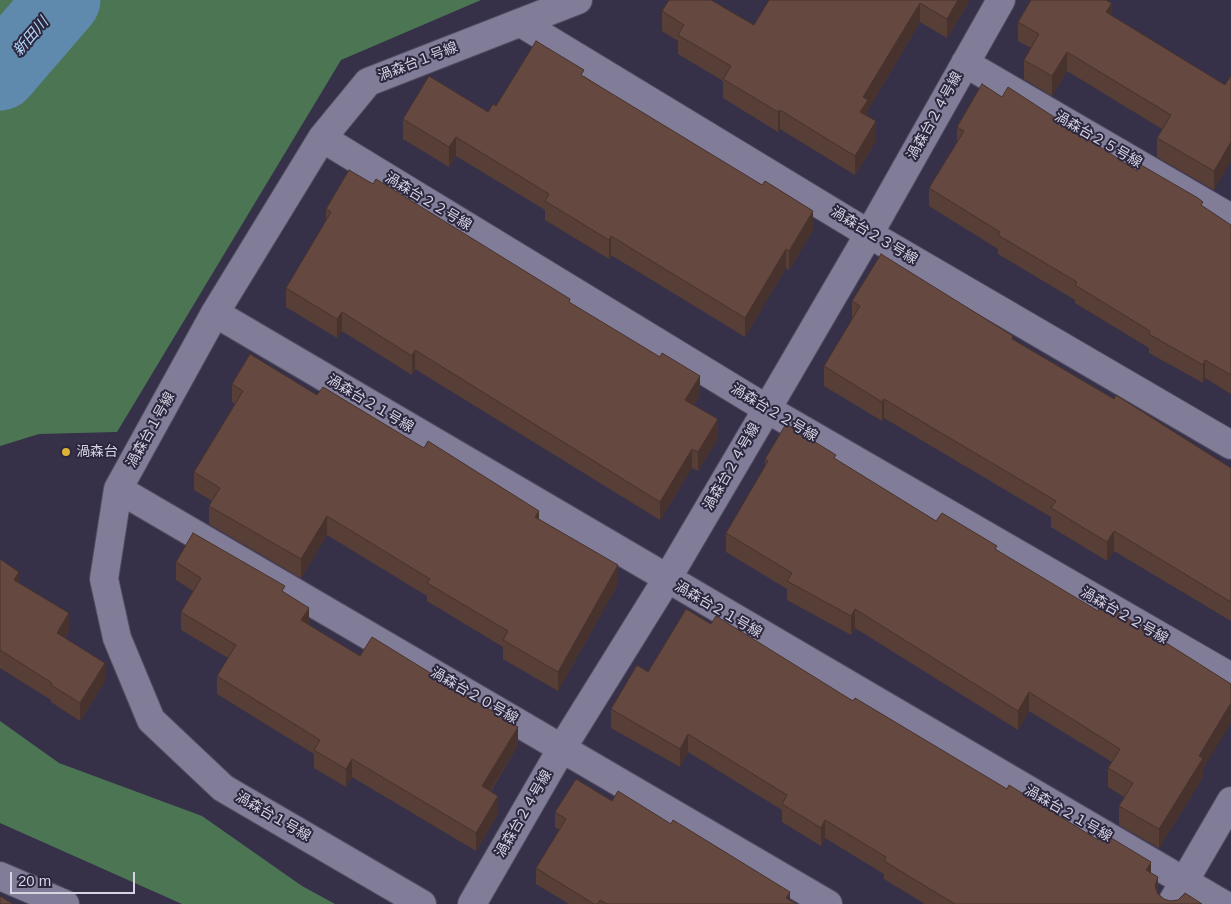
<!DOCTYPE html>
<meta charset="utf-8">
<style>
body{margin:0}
#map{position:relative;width:1231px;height:904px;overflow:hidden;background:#363149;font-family:Arial,sans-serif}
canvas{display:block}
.scale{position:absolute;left:10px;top:872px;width:125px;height:22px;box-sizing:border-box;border:2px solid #d6d3e3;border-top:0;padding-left:6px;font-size:15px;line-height:18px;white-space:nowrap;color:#d6d3e3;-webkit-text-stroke:4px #2c273e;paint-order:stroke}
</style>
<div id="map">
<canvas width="1231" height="904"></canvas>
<div class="scale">20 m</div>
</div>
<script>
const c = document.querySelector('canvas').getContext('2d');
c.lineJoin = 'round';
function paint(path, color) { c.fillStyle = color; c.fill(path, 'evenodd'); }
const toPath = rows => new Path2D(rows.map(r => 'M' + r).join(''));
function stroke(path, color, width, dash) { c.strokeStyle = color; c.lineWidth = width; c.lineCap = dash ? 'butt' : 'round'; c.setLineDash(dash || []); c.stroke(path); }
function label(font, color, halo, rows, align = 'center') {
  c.font = font + ' Arial,"Noto Sans JP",sans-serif'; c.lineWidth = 4; c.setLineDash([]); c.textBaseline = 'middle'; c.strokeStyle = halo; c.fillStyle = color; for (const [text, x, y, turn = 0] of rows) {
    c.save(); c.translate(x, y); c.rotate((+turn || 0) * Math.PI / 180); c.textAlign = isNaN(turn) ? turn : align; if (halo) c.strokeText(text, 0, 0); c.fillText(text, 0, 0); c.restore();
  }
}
const forest = toPath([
 [0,0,481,0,341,60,117,432,39,434,0,446],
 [0,721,59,763,202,816,302,886,335,904,182,904,0,823]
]);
const river = toPath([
 [0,73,63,0]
]);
const minor = toPath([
 [521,23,869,234,1231,445],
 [965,63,1231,218],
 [322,138,767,409,1231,677],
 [215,313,1223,904],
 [118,489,828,904],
 [0,876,65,904],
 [422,904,223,788,151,720,117,638,104,579,118,489,215,313,322,138,368,82,578,0],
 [472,904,562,748,667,579,767,409,869,234,1001,0],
 [1171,904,1231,801]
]);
const wall = toPath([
 [769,0,970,0,947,38,920,22,868,110,868,116,876,141,855,175,780,129,778,132,723,98,723,81,678,54,678,41,662,31,662,11,754,25],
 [1112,16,1225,85,1214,190,1157,157,1157,138,1162,129,1067,71,1052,96,1024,79,1024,60,1031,48,1018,41,1018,22],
 [584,76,813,230,789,270,786,268,745,337,611,255,609,259,545,220,545,210,456,156,449,167,403,139,403,119,488,112,496,106],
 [1002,97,1203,207,1231,225,1231,394,1205,378,1203,383,1149,353,1149,348,1075,303,1075,300,998,254,998,249,929,206,929,188,957,142,957,127],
 [326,209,570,303,700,395,694,405,718,438,698,471,692,468,660,520,415,369,412,375,342,331,337,338,286,307,286,288,326,222],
 [852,301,1013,339,1231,468,1231,621,1114,551,1107,561,1051,527,1051,517,884,418,882,421,824,386,824,366,852,320],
 [232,384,317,395,539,519,618,584,558,691,503,659,503,647,427,601,427,596,327,535,301,578,209,524,209,506,212,501,194,490,194,472,235,404,232,402],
 [765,459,836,460,936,521,997,550,1203,769,1203,777,1159,848,1119,825,1119,806,1124,797,1108,787,1108,768,1112,762,1029,711,1018,730,855,628,851,635,787,600,787,589,726,552,726,533,765,467],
 [0,559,19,583,69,631,65,638,105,681,80,721,51,702,51,700,0,668],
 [176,562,285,593,309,625,360,656,518,745,491,791,498,814,476,851,352,777,346,787,314,768,314,754,217,694,217,676,228,658,181,630,181,612,193,591,176,580],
 [711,624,853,701,1007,789,1151,873,1158,894,1164,899,1170,901,1202,904,925,904,884,879,884,874,825,838,821,846,782,822,782,810,688,752,680,767,611,728,611,709,648,672],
 [612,801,790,900,796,904,569,904,536,884,536,868,560,830,555,827,555,812]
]);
const shadedWall = toPath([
 [958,0,970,0,947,38,947,19],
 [920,3,920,22,868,110,868,119,860,112,863,97],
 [1112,3,1112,23,1106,12],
 [1067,52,1067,71,1052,96,1052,76],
 [780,110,780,129,778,132,778,112],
 [876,121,876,141,855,175,855,156],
 [456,137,456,156,449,167,449,147],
 [1231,142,1231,161,1214,190,1214,171],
 [813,211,813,230,789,270,789,251],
 [611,236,611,255,609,259,609,240],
 [786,249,786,268,745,337,745,318],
 [342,312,342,331,337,338,337,319],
 [415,350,415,369,412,375,412,356],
 [1205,360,1205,378,1203,383,1203,365],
 [700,376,700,395,685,418,685,400],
 [884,399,884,418,882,421,882,402],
 [718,419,718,438,698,471,698,452],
 [692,449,692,468,660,520,660,502],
 [539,511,539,529,535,517],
 [327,516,327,535,301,578,301,559],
 [1114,531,1114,551,1107,561,1107,542],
 [618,565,618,584,558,691,558,672],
 [19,572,19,589,14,580],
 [309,608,309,626,301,620],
 [855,609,855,628,851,635,851,616],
 [69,613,69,631,57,650,57,633],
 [105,663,105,681,80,721,80,703],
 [1029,692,1029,711,1018,730,1018,711],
 [1231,703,1231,723,1203,769,1203,777,1159,848,1159,829,1199,756],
 [518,727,518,745,482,804,482,786],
 [688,734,688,752,680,767,680,749],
 [352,759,352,777,346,787,346,769],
 [498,796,498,814,476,851,476,833],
 [825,820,825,838,821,846,821,828],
 [1151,862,1151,880,1146,870],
 [1158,877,1158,895,1155,886],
 [790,892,790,904,786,898]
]);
const building = toPath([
 [669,0,711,0,754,25,769,0,958,0,947,19,920,3,863,97,868,100,860,112,876,121,855,156,780,110,778,112,723,79,731,66,678,35,684,25,662,11,669,0],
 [1031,0,1106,0,1112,3,1106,12,1225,85,1231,75,1231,142,1214,171,1157,138,1171,115,1067,52,1052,76,1024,60,1039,34,1018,22,1031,0],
 [536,41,584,70,581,75,762,185,765,181,813,211,789,251,786,249,745,318,611,236,609,240,545,201,549,194,456,137,449,147,403,119,429,76,488,112,493,104,496,106,536,41],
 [982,84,1002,97,1008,87,1137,171,1141,165,1198,198,1203,202,1201,205,1231,225,1231,375,1205,360,1203,365,1149,334,1150,331,1075,285,1077,282,998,235,1000,232,929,188,964,131,957,127,982,84],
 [349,170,373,184,376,179,570,299,569,302,660,357,662,353,700,376,685,400,718,419,698,452,692,449,660,502,415,350,412,356,342,312,337,319,286,288,331,212,326,209,349,170],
 [881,254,1013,336,1012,339,1114,399,1116,395,1231,468,1231,602,1114,531,1107,542,1051,508,1056,501,884,399,882,402,824,366,860,306,852,301,881,254],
 [250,354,317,395,323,387,424,448,428,441,539,511,535,517,618,565,558,672,503,640,508,631,427,583,430,579,327,516,301,559,209,506,220,488,194,472,243,391,232,384,250,354],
 [786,424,836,455,834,458,936,521,942,513,997,546,995,549,1098,611,1103,603,1231,684,1231,703,1199,756,1203,758,1159,829,1119,806,1133,783,1108,768,1120,749,1029,692,1018,711,855,609,851,616,787,581,792,573,726,533,768,461,765,459,786,424],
 [193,533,285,586,282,591,309,608,301,620,360,656,372,637,518,727,482,786,498,796,476,833,352,759,346,769,314,750,320,740,217,676,236,645,181,612,201,578,176,562,193,533],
 [0,559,19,572,14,580,69,613,57,633,105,663,80,703,51,685,52,683,0,650,0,559],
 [686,609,711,624,716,616,853,701,855,698,1007,789,1009,785,1098,840,1103,833,1151,862,1146,870,1158,877,1155,886,1158,894,1164,899,1170,901,1178,900,1185,893,1202,904,955,904,884,861,886,857,825,820,821,828,782,804,787,795,688,734,680,749,611,709,637,665,648,672,686,609],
 [576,779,612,801,618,791,671,824,673,820,790,892,786,898,796,904,607,904,600,900,598,904,594,904,536,868,566,819,555,812,576,779],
 [0,896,13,904,0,904,0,896]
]);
const markers = [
 [66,452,5,"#dcb233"]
];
const streetNames = [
 ["渦森台１号線",418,62,-21],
 ["渦森台２４号線",935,116,-61],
 ["渦森台２５号線",1098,140,30],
 ["渦森台２２号線",428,202,31],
 ["渦森台２３号線",874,236,31],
 ["渦森台２１号線",370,404,31],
 ["渦森台２２号線",774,413,31],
 ["渦森台１号線",151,430,-61],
 ["渦森台２４号線",732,467,-60],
 ["渦森台２１号線",718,610,30],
 ["渦森台２２号線",1124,616,30],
 ["渦森台２０号線",474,696,30],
 ["渦森台２４号線",524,814,-60],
 ["渦森台２１号線",1068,814,30],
 ["渦森台１号線",273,817,30]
];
const poiNames = [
 ["渦森台",76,452]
];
const waterNames = [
 ["新田川",31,37,-49]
];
paint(forest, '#4c7653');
stroke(river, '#5f8aad', 75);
stroke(minor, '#524c61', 30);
stroke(minor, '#817c97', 28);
paint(wall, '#573e37');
paint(shadedWall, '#47322d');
paint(building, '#654840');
stroke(building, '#47322d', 1);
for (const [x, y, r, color] of markers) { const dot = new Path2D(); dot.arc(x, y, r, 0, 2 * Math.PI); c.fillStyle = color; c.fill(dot); stroke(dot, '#2c273e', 2); }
label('14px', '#d6d3e3', '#2c273e', streetNames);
label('14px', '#d6d3e3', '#2c273e', poiNames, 'left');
label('italic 15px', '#b4dafb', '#2c273e', waterNames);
</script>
